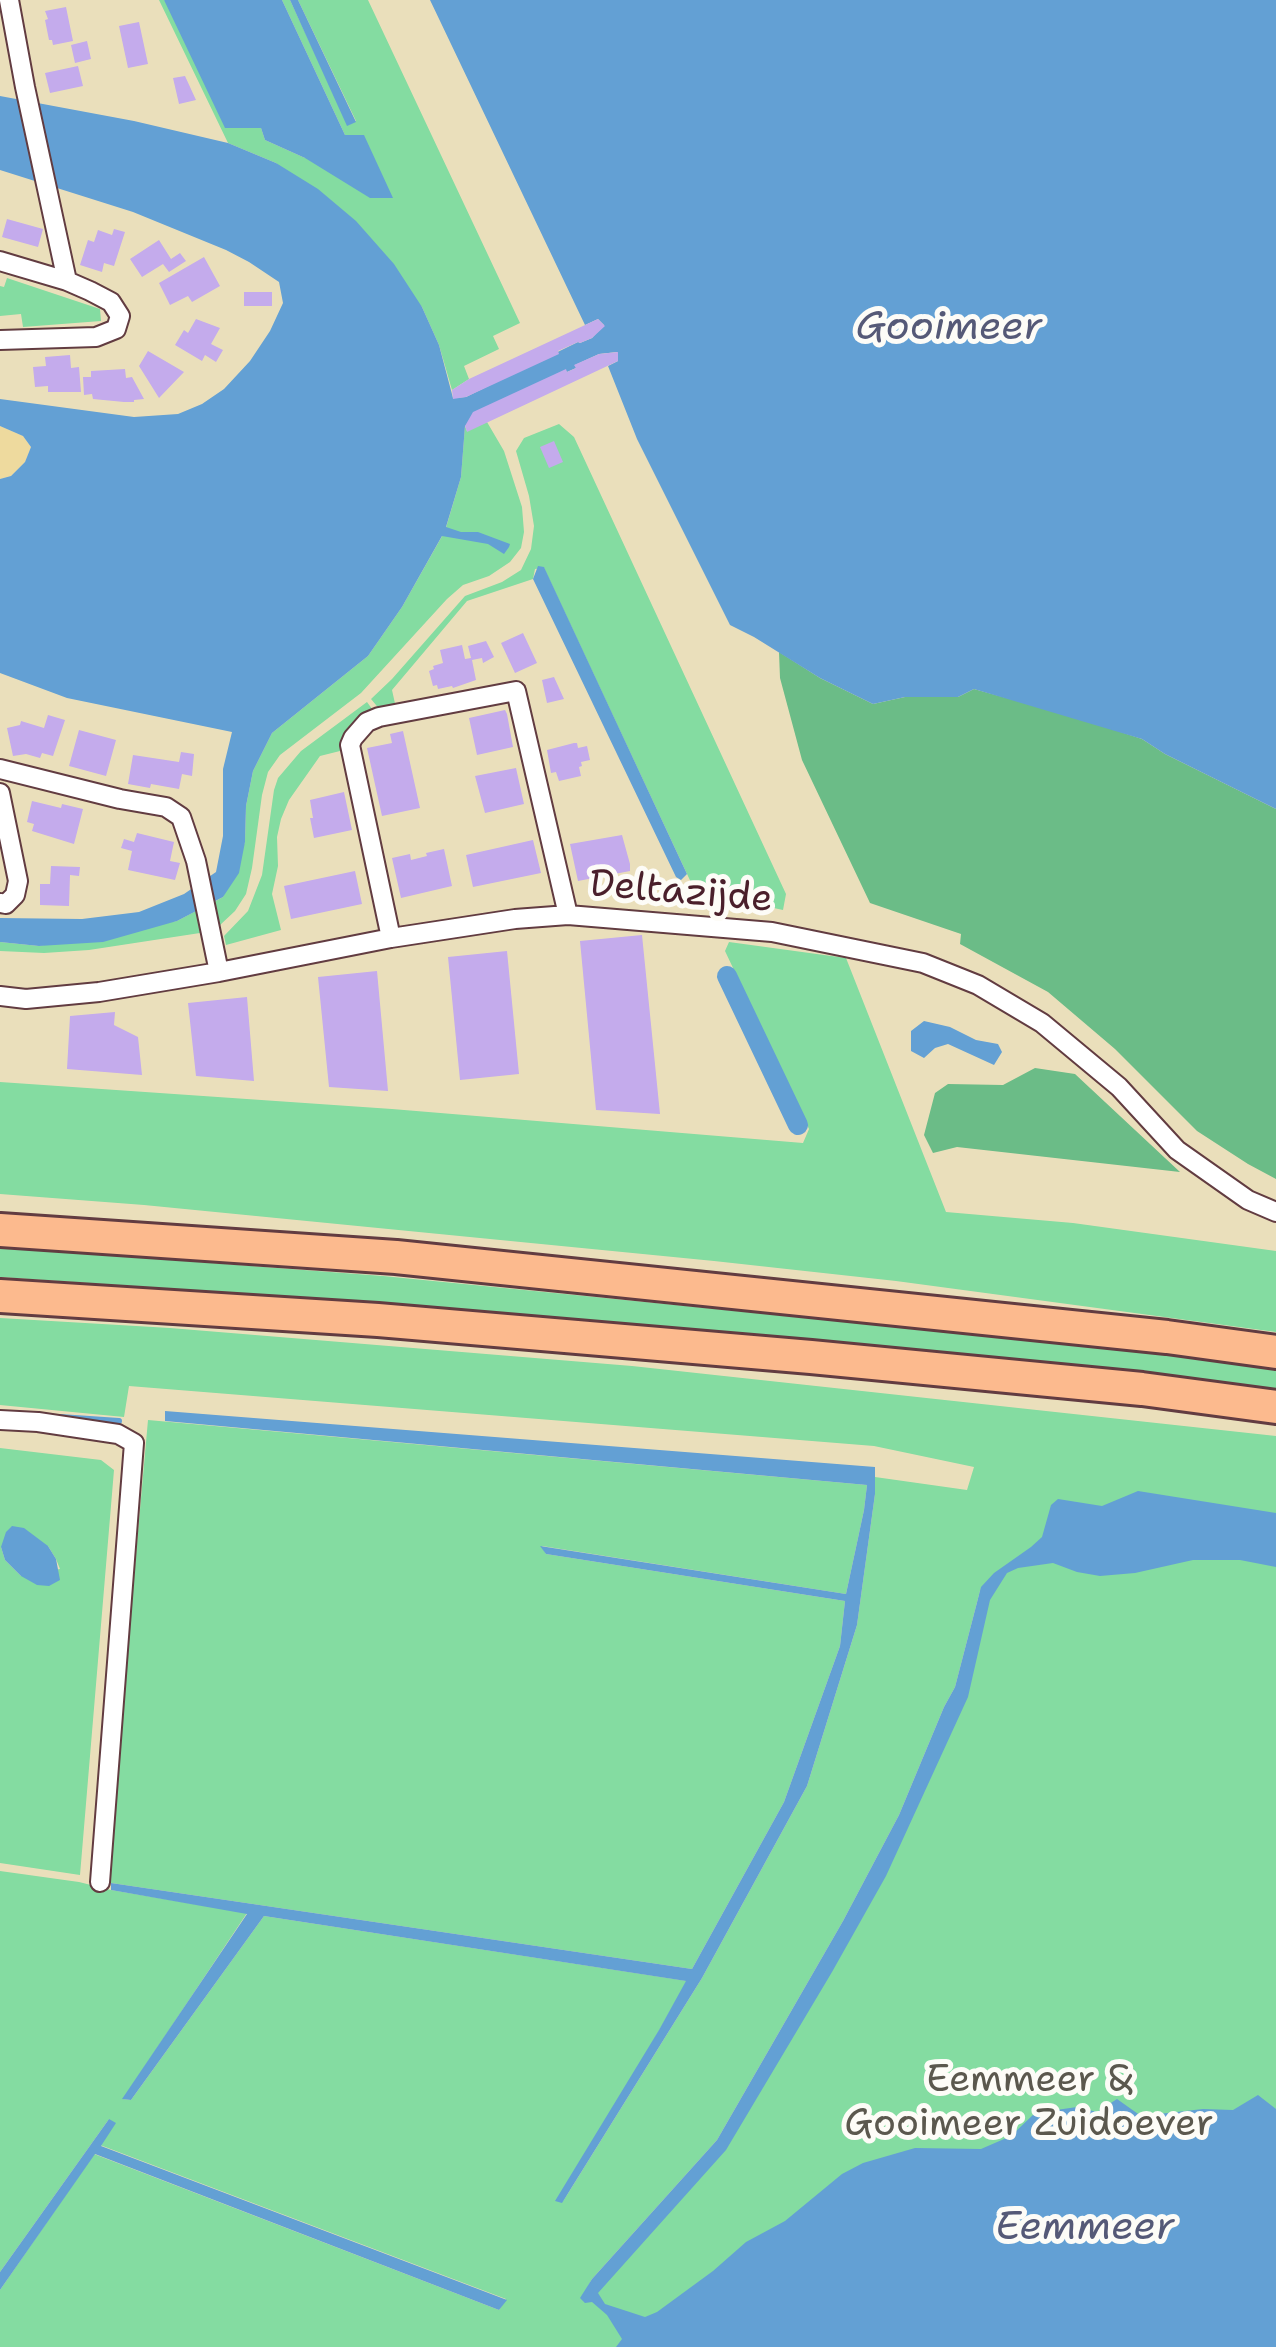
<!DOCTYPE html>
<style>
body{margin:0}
canvas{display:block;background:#eadfbb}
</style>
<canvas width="1276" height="2347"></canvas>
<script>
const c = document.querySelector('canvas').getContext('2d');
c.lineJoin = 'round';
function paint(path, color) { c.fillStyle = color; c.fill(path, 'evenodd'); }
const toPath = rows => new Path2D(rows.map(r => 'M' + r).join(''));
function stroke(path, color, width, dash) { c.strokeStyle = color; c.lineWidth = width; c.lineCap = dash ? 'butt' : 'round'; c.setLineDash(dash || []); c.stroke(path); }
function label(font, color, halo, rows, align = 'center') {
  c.font = font + ' "Shantell Sans",sans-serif'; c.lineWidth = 10; c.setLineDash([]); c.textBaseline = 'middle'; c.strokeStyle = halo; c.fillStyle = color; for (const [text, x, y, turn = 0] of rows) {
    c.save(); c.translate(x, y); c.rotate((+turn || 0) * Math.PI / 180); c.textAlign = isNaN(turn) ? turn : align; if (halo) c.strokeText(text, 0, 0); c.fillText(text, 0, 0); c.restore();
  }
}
const green = toPath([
 [159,0,164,0,261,128,265,140,305,158,345,135,282,0,290,0,348,125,356,121,298,0,368,0,520,323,493,336,499,349,464,366,469,379,452,390,439,345,422,307,276,163,228,143],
 [7,278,100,309,101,321,23,327,21,314,0,316,0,286,4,287],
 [487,422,504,451,522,507,524,532,521,548,510,562,489,576,463,585,447,599,361,693,280,755,268,772,262,795,252,868,246,894,235,911,219,926,214,902,223,897,245,842,246,806,253,771,272,733,368,656,402,607,445,531,461,477,465,426,467,431],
 [559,424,574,437,786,894,783,910,695,891,544,568,535,569,533,579,467,601,392,690,396,708,381,711,371,699,392,679,465,596,502,582,521,570,531,549,534,526,529,496,516,451,524,438],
 [367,702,375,713,369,714,344,737,344,750,320,756,289,800,281,819,277,837,278,866,272,894,281,930,226,945,224,936,248,911,262,875,274,790,278,778,301,751],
 [196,911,200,933,89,950,44,953,0,951,0,942,39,946,177,921],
 [729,942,846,958,946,1212,1073,1223,1276,1251,1276,1332,896,1281,714,1261,144,1205,0,1194,0,1082,392,1109,803,1143,809,1129,725,951],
 [0,1247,383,1276,1130,1350,1276,1370,1276,1390,813,1341,293,1297,0,1277],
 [0,1318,170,1328,632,1366,1276,1436,1276,2347,0,2347,0,2290,94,2154,499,2310,506,2299,100,2145,109,2119,0,2272,0,1871,79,1882,111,1890,247,1913,123,2099,131,2100,264,1916,687,1981,562,2203,702,1978,807,1786,857,1625,875,1494,875,1477,967,1490,974,1467,874,1446,129,1386,124,1417,0,1405],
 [981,1587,953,1720,813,1990,698,2179,592,2294,581,2299,592,2279,717,2140,843,1921,899,1815,944,1707,955,1687],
 [148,1420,867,1485,864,1510,846,1594,542,1546,546,1554,845,1601,840,1646,784,1802,692,1969,111,1883,107,1879],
 [0,1448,101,1460,114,1470,80,1875,0,1863],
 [48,1546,56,1559,60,1569,21,1576,5,1560,1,1547]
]);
const forest = toPath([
 [779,652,820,678,873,704,905,697,958,697,974,689,1075,717,1142,739,1165,754,1276,809,1276,1179,1248,1164,1197,1131,1115,1049,1048,992,960,944,961,934,870,903,802,760,780,678],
 [1035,1068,1075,1074,1180,1172,957,1147,933,1153,924,1135,935,1093,948,1084,1003,1085]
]);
const sand = toPath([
 [0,426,23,436,31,447,25,462,11,476,0,479]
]);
const water = toPath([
 [164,0,282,0,345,135,364,135,393,198,370,198,305,158,265,140,261,128,225,128],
 [290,0,298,0,356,122,347,126],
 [430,0,1276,0,1276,809,1165,754,1142,739,974,689,958,697,905,697,873,704,820,678,754,637,730,625,637,439,608,366,618,361,617,352,599,354,575,365,576,368,567,372,565,370,465,426,461,477,446,527,461,532,478,532,510,544,509,547,504,554,488,544,442,536,402,607,368,656,272,733,253,771,246,806,245,842,239,873,223,897,177,921,103,942,39,946,0,942,0,918,82,919,139,912,184,894,216,872,223,836,223,769,232,732,67,698,0,673,0,479,11,476,25,462,31,447,23,436,0,426,0,399,134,417,178,414,202,404,224,389,250,361,270,331,283,303,279,282,249,262,226,250,133,212,0,170,0,96,134,121,228,143,276,163,318,189,356,221,394,264,422,307,439,345,453,398,466,397,578,342,580,343,592,338,604,325,598,319,585,325],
 [538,566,544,567,687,874,681,880,676,877,533,579],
 [924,1021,950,1027,976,1040,998,1044,1002,1052,994,1065,948,1044,935,1048,924,1058,911,1051,911,1031],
 [165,1411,875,1467,875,1494,857,1625,807,1786,702,1978,562,2203,555,2201,659,2030,686,1981,264,1916,131,2100,122,2099,247,1914,111,1890,111,1883,692,1969,784,1802,840,1646,845,1601,546,1554,540,1546,846,1594,864,1510,867,1485,165,1421],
 [1138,1491,1276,1513,1276,1567,1240,1560,1193,1560,1135,1573,1100,1576,1077,1572,1053,1563,1018,1568,1007,1573,990,1600,968,1697,886,1876,832,1972,726,2150,598,2293,605,2304,645,2317,657,2312,713,2271,746,2242,785,2221,842,2174,863,2163,915,2148,981,2149,1011,2136,1035,2113,1077,2107,1097,2112,1117,2099,1141,2116,1203,2109,1233,2110,1258,2095,1276,2109,1276,2347,616,2347,622,2339,607,2315,592,2302,585,2303,580,2298,592,2279,717,2140,843,1921,899,1815,944,1707,955,1687,981,1587,994,1573,1031,1547,1042,1537,1051,1505,1058,1499,1102,1506],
 [12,1526,24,1528,48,1546,56,1559,60,1580,49,1586,37,1585,21,1576,5,1560,1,1547,6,1532],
 [109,2119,116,2123,101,2146,507,2300,499,2310,95,2154,0,2290,0,2272]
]);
const stream = toPath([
 [60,1417,119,1421]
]);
const canal = toPath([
 [727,976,798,1125]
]);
const building = toPath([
 [66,7,73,41,53,45,52,40,49,40,45,20,48,19,45,11],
 [139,22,148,64,128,68,119,26],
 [87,41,91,59,75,63,71,45],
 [78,66,83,86,50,93,45,73],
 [185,76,196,100,179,104,173,78],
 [7,219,43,229,38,247,2,237],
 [114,229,125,232,114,266,104,263,102,272,80,265,88,240,94,242,98,230,112,235],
 [159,240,171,259,180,253,186,261,169,272,163,264,142,277,130,259],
 [204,257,220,286,192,302,188,296,170,305,159,283],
 [244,292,272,292,272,306,244,306],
 [196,319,220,328,211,344,223,350,216,362,205,355,202,361,175,345,184,330,188,333],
 [598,319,605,326,592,338,580,343,578,342,558,351,559,354,466,397,453,399,452,390,469,379],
 [148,351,184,372,159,398,139,366],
 [618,352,618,361,467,432,465,426,473,412,566,369,567,372,576,368,574,365,599,354],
 [70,355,71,368,79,367,81,392,48,392,48,386,35,387,33,367,46,366,45,357],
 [125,369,126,378,132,377,144,399,134,400,134,402,124,402,93,399,92,394,84,395,83,377,91,377,91,371],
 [554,441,563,462,549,468,540,447],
 [523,633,537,663,515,673,501,643],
 [486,641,494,657,483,663,482,658,472,660,476,680,453,688,452,686,438,689,437,685,433,686,429,671,434,669,433,666,443,663,440,650,462,645,465,659,471,658,468,646],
 [554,677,564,699,547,703,542,680],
 [505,710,507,714,513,747,477,755,469,718],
 [48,715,65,720,53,756,42,753,40,758,26,754,13,756,7,728,20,725,21,721,44,728],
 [79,730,116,740,106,776,69,766],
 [403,731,420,808,382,816,367,748,392,743,390,734],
 [574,743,577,743,578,748,587,746,590,760,581,762,582,766,579,767,581,776,559,781,556,772,551,773,547,750],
 [181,752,194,754,192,776,182,774,179,789,151,784,150,788,128,784,133,755,179,762],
 [516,768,524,804,485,813,475,776],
 [344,792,352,830,314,838,310,818,313,818,310,800],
 [32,801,61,808,62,804,83,809,74,844,32,831,34,824,27,822],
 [137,833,174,842,170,861,180,863,175,880,128,870,132,851,121,848,124,839,134,842],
 [622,835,630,864,630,871,578,881,570,844],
 [533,840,541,873,473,887,466,855],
 [444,849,452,886,401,898,392,858,410,854,411,860,427,856,426,853],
 [51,866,80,867,79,876,70,875,69,906,40,905,40,884,50,884],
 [355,871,362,904,291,919,284,886],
 [642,935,660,1114,596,1110,580,941],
 [507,951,519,1074,460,1080,448,957],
 [377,971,388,1091,329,1087,318,977],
 [247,997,254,1081,196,1076,188,1003],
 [115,1012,114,1025,138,1037,142,1075,67,1069,70,1016]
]);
const minor = toPath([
 [9,0,25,87,67,281],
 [0,261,67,281,90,291,111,302,120,316,116,329,96,337,0,340],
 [0,769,120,799,166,807,181,817,196,861,219,972],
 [0,793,18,881,15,895,6,904,0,903],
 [391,938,350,745,353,738,367,722,379,717,516,691,568,915],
 [0,996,26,999,99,992,219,972,391,938,515,919,568,915,772,932,923,963,978,985,1042,1023,1119,1087,1177,1150,1248,1200,1276,1212],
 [0,1420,38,1422,118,1434,134,1443,100,1882]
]);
const motorway = toPath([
 [0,1230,396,1257,1167,1337,1276,1352],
 [0,1296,378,1320,811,1357,1142,1389,1276,1407]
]);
const streetNames = [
 ["Deltazijde",681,893,5]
];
const parkNames = [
 ["Eemmeer &",1029,2081],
 ["Gooimeer Zuidoever",1029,2125]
];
const waterNames = [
 ["Gooimeer",949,329],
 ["Eemmeer",1085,2229]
];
paint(green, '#84dca1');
paint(forest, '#6bbc87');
paint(sand, '#eeda9e');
paint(water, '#63a0d4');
stroke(stream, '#63a0d4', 6);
stroke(canal, '#63a0d4', 20);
paint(building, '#c4abec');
stroke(minor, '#623c41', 22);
stroke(motorway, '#623c41', 38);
stroke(minor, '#fff', 18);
stroke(motorway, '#fcba8e', 32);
label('38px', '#4a1f2b', '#fdfcf7', streetNames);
label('38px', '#5b584e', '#fdfcf7', parkNames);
label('italic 40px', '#555977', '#fdfcf7', waterNames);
</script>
